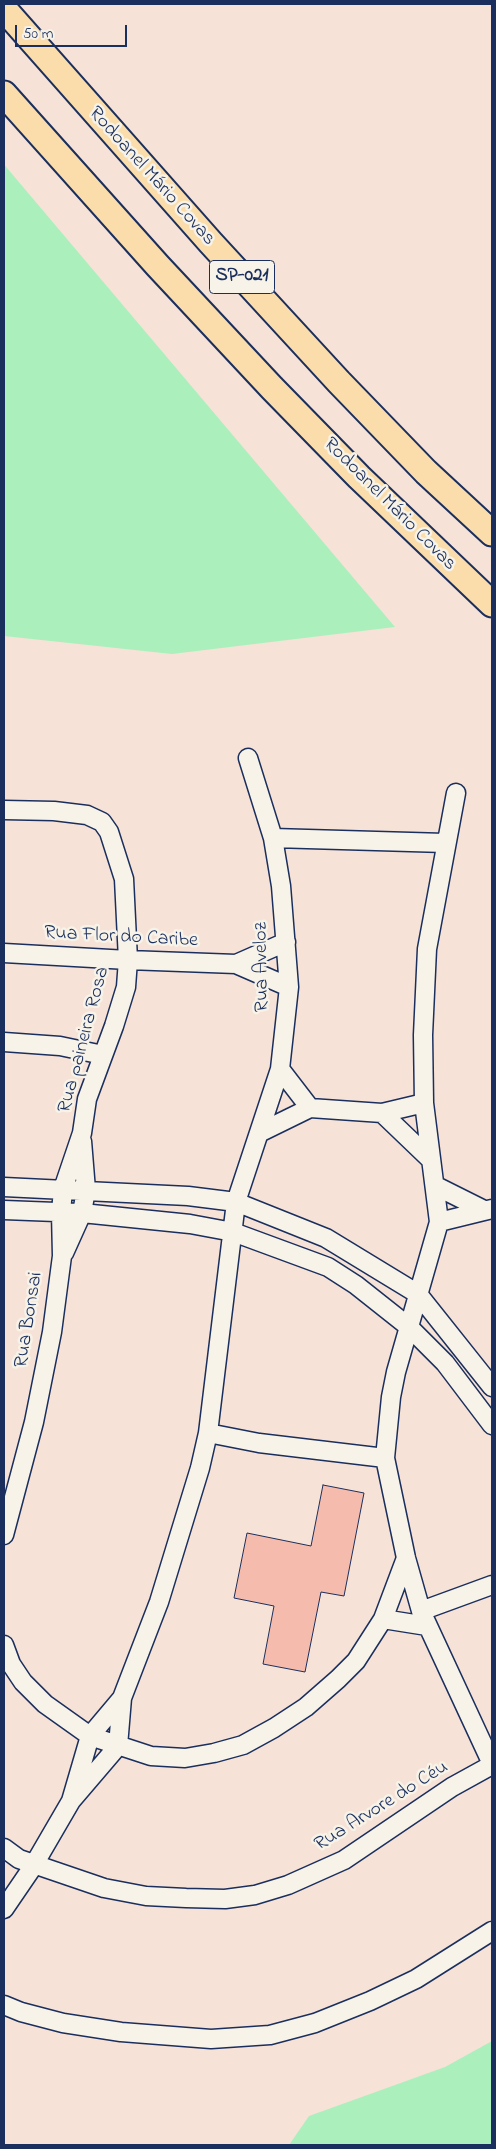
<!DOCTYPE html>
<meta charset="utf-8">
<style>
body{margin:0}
#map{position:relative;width:496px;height:2149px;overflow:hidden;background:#f6e2d6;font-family:"Indie Flower",sans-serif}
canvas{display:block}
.frame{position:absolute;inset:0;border:5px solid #1b2f5e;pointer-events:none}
.scale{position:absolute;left:15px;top:25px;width:112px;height:22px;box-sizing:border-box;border:2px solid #1b2f5e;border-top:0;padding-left:6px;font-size:15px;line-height:18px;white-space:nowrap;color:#1b2f5e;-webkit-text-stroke:4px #f7f3e8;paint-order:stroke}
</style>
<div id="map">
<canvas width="496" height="2149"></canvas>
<div class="frame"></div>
<div class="scale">50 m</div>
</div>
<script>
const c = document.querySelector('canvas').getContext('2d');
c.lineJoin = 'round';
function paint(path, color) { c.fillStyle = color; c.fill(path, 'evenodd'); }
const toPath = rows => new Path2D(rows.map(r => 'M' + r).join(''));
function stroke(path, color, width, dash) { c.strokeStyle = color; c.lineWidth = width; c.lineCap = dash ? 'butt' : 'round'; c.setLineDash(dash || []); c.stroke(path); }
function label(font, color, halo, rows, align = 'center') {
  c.font = font + ' "Indie Flower",sans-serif'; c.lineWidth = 5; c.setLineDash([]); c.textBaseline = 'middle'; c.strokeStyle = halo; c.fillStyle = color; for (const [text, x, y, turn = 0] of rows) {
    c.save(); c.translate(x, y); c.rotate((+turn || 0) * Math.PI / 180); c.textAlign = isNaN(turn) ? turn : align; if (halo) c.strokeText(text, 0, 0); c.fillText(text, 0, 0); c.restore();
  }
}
const green = toPath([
 [4,164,7,168,395,627,172,654,4,636],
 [492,2041,492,2145,289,2145,309,2116,445,2067]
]);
const building = toPath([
 [323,1485,364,1493,344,1596,321,1592,305,1672,263,1664,274,1606,234,1598,247,1533,311,1546,323,1485]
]);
const minor = toPath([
 [456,793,427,949,423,1035,424,1103,439,1222,396,1372,391,1397,385,1458,406,1558,421,1611,492,1764],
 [4,810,54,811,87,815,102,822,109,832,124,879,128,960,126,987,114,1026,87,1099,82,1133,63,1189,61,1213,62,1256,52,1332,34,1422,4,1535],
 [273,838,445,843],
 [4,953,128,960,236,964,289,987],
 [236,964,286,942],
 [4,1042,60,1046,103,1055],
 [280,1069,310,1108],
 [382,1113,431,1160],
 [259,1133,310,1108,382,1113,424,1103],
 [436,1186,484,1210],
 [4,1187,188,1196,236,1202,326,1238,418,1294,492,1387],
 [4,1210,82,1213,190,1224,233,1232,328,1267,356,1285,409,1327,445,1363,492,1425],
 [439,1222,492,1209],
 [64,1253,82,1213,86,1190,82,1141],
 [208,1433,259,1443,385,1458],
 [421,1611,492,1585],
 [383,1619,427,1626],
 [4,1645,11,1664,23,1682,45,1704,90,1736,151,1756,185,1758,214,1753,243,1745,274,1728,306,1707,338,1679,356,1661,383,1619,406,1558],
 [71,1801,118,1746,122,1698,159,1602,200,1468,208,1433,236,1202,280,1069,289,987,281,886,273,838,248,758],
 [4,1848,19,1859,104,1888,146,1896,186,1898,225,1899,255,1895,288,1885,344,1860,452,1787,492,1765],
 [4,1909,32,1868,71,1801,90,1736,122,1698],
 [4,2005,21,2012,63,2023,121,2032,211,2039,270,2035,315,2023,370,2001,416,1979,492,1931]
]);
const highway = toPath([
 [4,9,211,243,339,382,426,472,492,533],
 [4,94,158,266,272,388,359,477,492,604]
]);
const shields = [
 [242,277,65]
];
const shieldNames = [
 ["SP-021",242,277]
];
const streetNames = [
 ["Rodoanel Mário Covas",151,177,48],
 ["Rodoanel Mário Covas",389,505,45],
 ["Rua Flor do Caribe",121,938,3],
 ["Rua Aveloz",263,967,-91],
 ["Rua paineira Rosa",85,1040,-75],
 ["Rua Bonsai",30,1320,-81],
 ["Rua Arvore do Céu",382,1807,-32]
];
paint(green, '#abf0bc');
paint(building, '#f5bcad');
stroke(building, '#1b2f5e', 1);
stroke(minor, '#1b2f5e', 21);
stroke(highway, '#1b2f5e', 29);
stroke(minor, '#f7f3e8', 18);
stroke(highway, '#faddab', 25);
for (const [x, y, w] of shields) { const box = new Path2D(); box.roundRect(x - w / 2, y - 16.5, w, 33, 4); c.fillStyle = '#f7f3e8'; c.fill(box); stroke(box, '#1b2f5e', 1); }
label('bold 19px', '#1b2f5e', null, shieldNames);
label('20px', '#1b2f5e', '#f7f3e8', streetNames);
</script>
